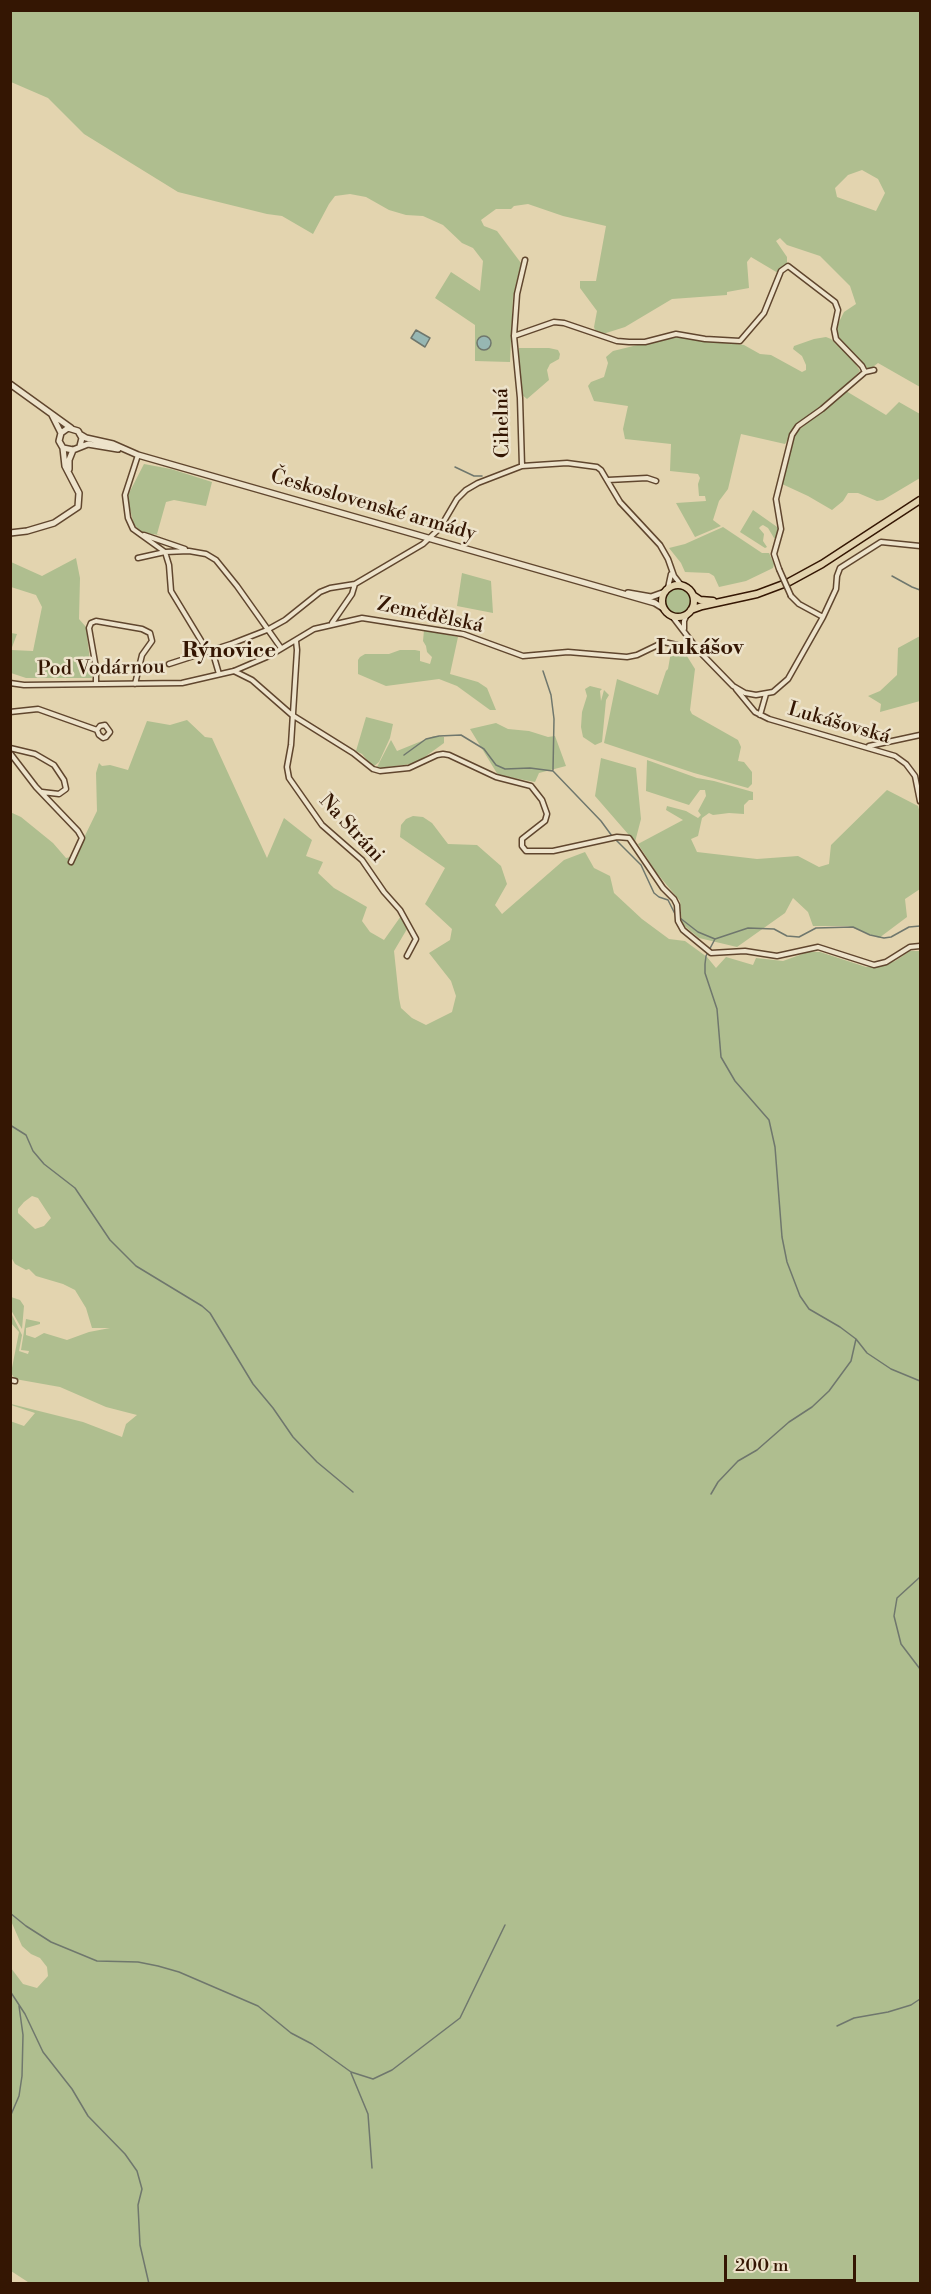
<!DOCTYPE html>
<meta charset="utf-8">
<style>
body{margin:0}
#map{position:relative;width:931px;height:2294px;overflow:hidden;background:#e3d4af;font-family:"Libre Bodoni",serif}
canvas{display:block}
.frame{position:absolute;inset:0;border:12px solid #341603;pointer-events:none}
.scale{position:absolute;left:724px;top:2255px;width:132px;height:27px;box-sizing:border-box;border:3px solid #341603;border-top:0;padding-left:8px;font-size:18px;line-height:21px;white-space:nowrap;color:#341603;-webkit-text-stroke:4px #ede3cb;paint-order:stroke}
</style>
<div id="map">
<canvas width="931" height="2294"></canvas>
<div class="frame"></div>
<div class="scale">200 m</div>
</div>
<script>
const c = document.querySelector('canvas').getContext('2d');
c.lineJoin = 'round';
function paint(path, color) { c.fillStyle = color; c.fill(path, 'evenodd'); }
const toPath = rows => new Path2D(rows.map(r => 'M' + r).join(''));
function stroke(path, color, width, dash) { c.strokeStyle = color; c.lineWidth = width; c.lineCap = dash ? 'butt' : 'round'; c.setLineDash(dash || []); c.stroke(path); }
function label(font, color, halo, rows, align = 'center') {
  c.font = font + ' "Libre Bodoni",serif'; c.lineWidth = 5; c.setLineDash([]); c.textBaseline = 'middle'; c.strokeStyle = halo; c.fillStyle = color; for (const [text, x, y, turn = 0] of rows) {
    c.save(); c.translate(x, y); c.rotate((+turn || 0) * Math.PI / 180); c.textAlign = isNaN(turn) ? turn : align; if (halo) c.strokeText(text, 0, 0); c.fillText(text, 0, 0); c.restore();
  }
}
const green = toPath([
 [11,11,920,11,920,387,878,363,869,370,839,341,835,330,844,312,856,304,850,286,820,256,787,245,780,238,776,241,787,257,787,263,778,273,751,257,747,262,749,288,727,292,727,295,672,299,625,327,603,334,595,330,594,327,597,311,580,288,580,281,596,281,606,226,563,216,528,204,514,206,511,209,496,209,481,220,484,226,497,231,521,263,513,297,510,362,475,361,475,325,435,298,451,272,480,291,483,261,473,248,462,243,443,225,423,216,406,215,389,210,366,197,350,194,335,196,329,204,313,234,282,216,267,214,178,192,84,134,48,98,11,82],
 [862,170,878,179,885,193,876,211,837,197,835,188,848,175],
 [674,336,744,345,760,354,771,355,802,372,806,370,806,365,802,356,793,349,794,346,814,339,826,337,831,339,853,360,860,371,831,400,796,425,785,444,741,434,728,489,719,501,713,520,721,526,695,537,676,503,706,501,705,496,699,496,698,484,700,478,698,474,670,471,671,444,625,439,623,429,628,406,594,401,588,386,591,382,604,377,608,363,606,357,613,351],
 [519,348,549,348,558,350,560,354,559,359,550,364,547,370,549,380,527,399,521,394,517,364],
 [846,391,886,415,899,402,920,414,920,478,883,500,877,501,858,493,848,493,843,501,832,510,808,496,782,484,791,440,795,433],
 [144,464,171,469,212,482,206,506,174,500,166,502,157,534,160,535,143,533,134,525,127,497],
 [753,510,780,529,777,539,774,538,768,528,763,525,761,526,759,528,764,534,763,541,767,547,765,548,740,532],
 [723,527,762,553,769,553,774,564,773,568,746,581,719,587,714,576,709,573,685,572,681,563,669,548,685,544],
 [76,558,80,578,79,619,86,627,92,678,26,678,11,673,11,633,17,634,11,650,33,651,42,607,36,595,11,587,11,562,42,576],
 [462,573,491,581,493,613,457,606],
 '665 601a13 13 0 1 1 26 0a13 13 0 1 1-26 0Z',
 [424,630,458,637,450,674,478,682,487,688,496,710,490,710,457,686,439,679,386,686,358,674,358,660,360,657,365,654,389,654,400,650,415,650,420,651,420,661,430,664,432,657,427,652,426,646,423,641],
 [920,636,920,701,880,712,881,704,868,696,880,691,897,675,898,648],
 [672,646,685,653,695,669,690,710,692,714,738,740,741,747,738,761,744,762,752,772,752,784,748,788,694,773,604,743,617,679,658,695,666,671,668,669],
 [590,686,602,689,600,691,601,701,604,690,609,695,606,700,602,742,595,745,583,737,581,727,582,712,587,696,585,689],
 [366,717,393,724,390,738,379,762,373,767,362,754,356,751],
 [187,720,205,737,212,738,267,858,284,818,312,840,306,856,323,862,318,873,334,888,367,907,362,921,370,932,384,940,401,916,407,929,394,951,399,998,401,1008,412,1018,426,1025,452,1012,456,996,451,981,429,953,450,940,452,929,425,904,445,868,400,837,401,825,406,819,413,816,423,817,432,823,448,844,477,845,501,866,507,884,495,905,502,914,564,860,585,852,594,868,610,876,614,893,642,919,669,939,685,941,707,957,716,968,726,957,753,965,756,958,783,961,808,952,820,952,866,967,880,966,895,961,910,951,920,951,920,2283,31,2284,11,2271,11,1968,23,1984,37,1988,48,1976,47,1967,40,1958,31,1954,22,1946,11,1921,10,1421,24,1426,35,1413,11,1405,11,1407,11,1404,83,1422,122,1437,126,1424,137,1415,106,1407,60,1387,15,1379,11,1373,19,1332,11,1323,11,1313,22,1335,19,1351,28,1354,29,1351,21,1350,26,1319,40,1322,40,1324,26,1328,26,1335,35,1338,44,1333,67,1340,89,1332,110,1328,92,1328,86,1308,75,1290,63,1284,36,1276,29,1269,26,1270,15,1264,11,1257,10,812,21,817,53,843,66,858,75,856,97,811,96,773,99,763,102,766,110,765,128,770,147,721,170,725],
 [32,1196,38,1198,51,1218,44,1226,35,1229,18,1213,18,1209,24,1202],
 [496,723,508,729,529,731,548,737,555,736,566,766,539,773,535,782,498,775,470,729],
 [434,736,444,737,444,743,422,759,411,764,379,768,377,767,391,740,397,751],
 [601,758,636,768,641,819,635,842,595,796],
 [647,760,697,778,714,781,753,792,753,800,749,800,744,805,744,814,729,813,713,815,709,813,702,818,698,836,691,839,697,852,757,859,798,856,819,867,829,864,831,845,887,790,918,806,920,813,920,889,905,899,907,917,879,938,848,926,813,926,808,912,793,898,785,913,737,947,699,938,682,924,680,901,656,872,638,844,683,820,666,810,667,806,686,811,698,818,701,815,698,811,706,796,705,790,700,790,689,805,646,791],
 [11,1297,20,1300,24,1306,22,1329,11,1310]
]);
const water = toPath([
 [416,330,430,338,425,347,411,338,416,330],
 '477 343a7 7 0 1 1 14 0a7 7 0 1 1-14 0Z'
]);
const stream = toPath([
 [455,467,474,476,482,476],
 [892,576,912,587,920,590],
 [543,671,551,695,554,719,553,770],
 [404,755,426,739,439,736,461,735,484,749,496,765,505,769,530,768,553,771,601,821,612,836],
 [615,839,641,865,654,893,659,897,668,900,675,914],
 [680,918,698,932,715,939,748,928,774,929,787,936,799,937,816,928,853,927,870,935,884,938,891,937,909,927,920,926],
 [715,939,706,956,705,964,705,973,717,1009,721,1057,735,1081,769,1120,775,1147,782,1237,787,1262,800,1296,809,1309,840,1327,856,1339,867,1353,891,1369,920,1381],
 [10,1125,26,1135,33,1151,44,1164,75,1188,110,1240,136,1266,202,1306,210,1313,253,1384,273,1408,293,1437,317,1462,353,1492],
 [711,1494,718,1482,738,1461,757,1450,789,1422,812,1407,829,1391,851,1361,856,1339],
 [920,1577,897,1598,894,1616,901,1644,920,1669],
 [10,1913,26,1926,51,1942,97,1961,138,1962,158,1966,179,1972,258,2006,291,2033,312,2044,351,2072,373,2079,392,2070,460,2018,505,1925],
 [10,1991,25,2014,43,2052,72,2089,88,2116,125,2154,137,2171,142,2189,138,2205,140,2245,149,2284],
 [837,2026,854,2018,888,2012,911,2005,920,1999],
 [351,2073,368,2114,372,2168],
 [10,2117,19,2096,22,2076,23,2035,19,2006]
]);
const minor = toPath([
 [514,336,554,322,564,323,617,341,629,342,645,342,676,334,705,339,740,341,764,313,781,271,788,266,835,302,838,310,834,329,836,339,862,366,865,372],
 [138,455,125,495,128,518,133,529,165,552,169,565,171,591,208,652],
 [522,466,520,398,514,336,517,294,525,260],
 [608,480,647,478,656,481],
 [144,535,185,549],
 [138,558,165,552,189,551,206,554,216,560,237,586,281,648],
 [779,569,774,554,781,529,776,499,792,435,798,426,822,409,865,372,874,370],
 [668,588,671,574],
 [791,596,799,604,823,617],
 [672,616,698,650,733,686,745,693,756,695,773,692,788,679,823,617,836,589,837,576,840,568,881,542,920,546],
 [332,623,352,594,355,584,423,544,440,528,457,499,466,490,478,483,522,466,567,463,597,467,601,470,620,502,660,545,668,559,674,576,681,585],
 [684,629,684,621,687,614],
 [296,641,297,650,291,745,287,767,289,778,322,825,362,860,384,892,400,910,416,939,407,956],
 [212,650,219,674],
 [169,664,231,644,267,630,285,620,320,592,330,588,355,584],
 [234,671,252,680,292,715,353,753,373,769,380,771,409,768,437,755,443,754,449,755,496,777,531,786,542,800,547,814,545,821,522,839,522,846,526,851,553,851,617,837,629,838,663,888,674,899,677,905,678,921,683,930,711,953,745,951,777,956,818,947,874,965,886,962,910,947,920,946],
 [10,683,24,685,182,683,234,671,269,656,314,629,362,618,463,634,523,656,568,652,627,657,637,655,664,642,698,650],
 [96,683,96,668,89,628,91,623,96,621,142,629,150,633,152,641,142,655,135,684],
 [736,689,755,712,769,719,895,756,906,764,915,776,920,801],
 [10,712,38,709,97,730,99,735,103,738,106,737,110,732,105,725,100,726,97,730],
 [760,715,766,694],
 [869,746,920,735],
 [10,748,35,754,54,765,64,780,66,789,59,794,42,792],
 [10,753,36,787,78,831,82,838,71,862],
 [10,1380,15,1381]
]);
const tertiary = toPath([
 [10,384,71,428],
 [52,415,61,433],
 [81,435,86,438,113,444,138,455,655,603,663,608],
 [63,448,73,450,88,444,118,449],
 [69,469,69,460,73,450],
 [10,533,27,531,54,523,78,507,79,493,65,466,63,448,59,441,61,433,68,428,78,431,82,438,80,446],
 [628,593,651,597,665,592]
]);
const primary = toPath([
 '662 601a16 16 0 1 1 32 0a16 16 0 1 1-32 0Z',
 [694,596,700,600,713,601],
 [691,610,702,606,757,594,789,582,822,564,920,500]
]);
const minorBridge = toPath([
 [779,569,791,596]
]);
const streetNames = [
 ["Cihelná",503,423,-91],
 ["Československé armády",373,506,16],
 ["Zemědělská",430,616,12],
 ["Pod Vodárnou",101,669,-1],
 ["Lukášovská",839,724,16],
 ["Na Stráni",351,829,47]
];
const quarterNames = [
 ["Lukášov",700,649],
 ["Rýnovice",229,652]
];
paint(green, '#afbe8f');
paint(water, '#97b7b3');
stroke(water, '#6f776d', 1.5);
stroke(stream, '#6f776d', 1.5);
stroke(minor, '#60462e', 7);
stroke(tertiary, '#60462e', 8);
stroke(primary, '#341603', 9);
stroke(minor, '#ede3cb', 4);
stroke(tertiary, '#ede3cb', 5);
stroke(primary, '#e3d4af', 6);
stroke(minorBridge, '#60462e', 7, []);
stroke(minorBridge, '#ede3cb', 4);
label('20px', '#341603', '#ede3cb', streetNames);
label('bold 22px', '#341603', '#ede3cb', quarterNames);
</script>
